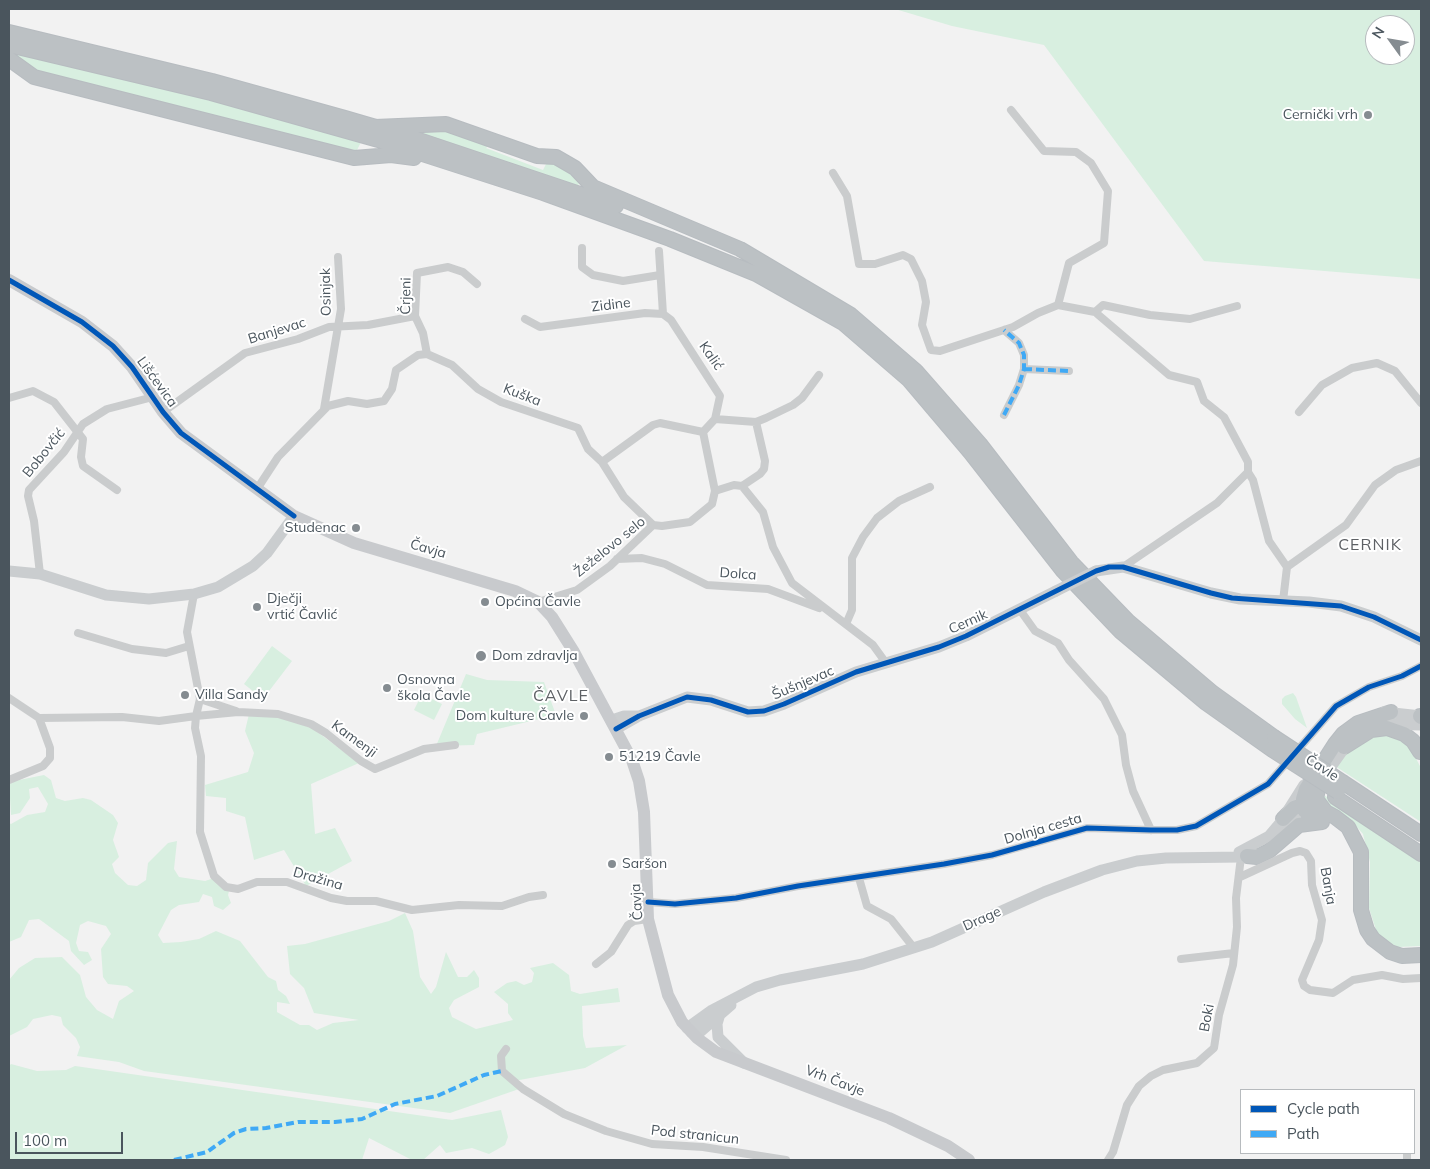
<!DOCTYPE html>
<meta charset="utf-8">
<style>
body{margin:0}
#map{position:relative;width:1430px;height:1169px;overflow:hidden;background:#f2f2f2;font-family:Mulish,sans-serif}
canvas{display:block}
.frame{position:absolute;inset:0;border:10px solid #4a555d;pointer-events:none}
.legend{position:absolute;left:1240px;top:1089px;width:175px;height:65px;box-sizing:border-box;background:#fff;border:1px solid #b7bbbe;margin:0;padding:6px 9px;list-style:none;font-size:15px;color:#4a555d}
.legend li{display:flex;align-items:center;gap:10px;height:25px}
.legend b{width:25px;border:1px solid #b7bbbe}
.north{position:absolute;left:1365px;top:15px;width:50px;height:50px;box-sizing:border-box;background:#fff;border:1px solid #b7bbbe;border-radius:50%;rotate:302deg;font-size:14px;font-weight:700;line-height:20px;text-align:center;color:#4a555d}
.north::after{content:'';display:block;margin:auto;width:18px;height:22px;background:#858c91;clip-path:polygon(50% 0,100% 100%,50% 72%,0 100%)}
.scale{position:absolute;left:15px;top:1132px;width:108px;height:22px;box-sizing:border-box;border:2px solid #4a555d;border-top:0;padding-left:6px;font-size:15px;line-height:18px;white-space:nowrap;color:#4a555d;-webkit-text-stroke:4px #fff;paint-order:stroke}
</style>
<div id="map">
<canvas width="1430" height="1169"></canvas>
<div class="frame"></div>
<ul class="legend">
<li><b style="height:6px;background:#0057b8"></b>Cycle path</li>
<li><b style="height:6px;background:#3fa9f5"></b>Path</li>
</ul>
<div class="north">N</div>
<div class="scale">100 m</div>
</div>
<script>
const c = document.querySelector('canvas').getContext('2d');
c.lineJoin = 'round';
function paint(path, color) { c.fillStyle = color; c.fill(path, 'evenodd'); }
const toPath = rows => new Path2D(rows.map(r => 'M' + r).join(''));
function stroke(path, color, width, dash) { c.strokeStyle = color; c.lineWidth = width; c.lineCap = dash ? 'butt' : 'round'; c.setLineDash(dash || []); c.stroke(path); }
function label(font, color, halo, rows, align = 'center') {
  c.font = font + ' Mulish,sans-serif'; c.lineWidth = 4; c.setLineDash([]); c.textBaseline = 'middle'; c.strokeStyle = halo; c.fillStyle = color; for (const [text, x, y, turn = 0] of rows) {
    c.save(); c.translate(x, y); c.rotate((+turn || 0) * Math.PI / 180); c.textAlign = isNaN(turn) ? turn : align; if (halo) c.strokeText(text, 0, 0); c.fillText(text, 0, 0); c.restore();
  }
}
const green = toPath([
 [895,9,1421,9,1421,279,1204,261,1044,45,952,26],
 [1375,25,1405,25,1405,55,1375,55],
 [9,50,192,94,361,142,356,152,36,73,9,55],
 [443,128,490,145,486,148,543,170,546,164,552,161,561,162,579,183,578,186,412,132],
 [272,646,292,661,263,699,244,684],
 [466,674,487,680,544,682,556,715,477,734,474,745,436,746],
 [1293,693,1296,697,1307,728,1295,719,1282,704,1282,699,1285,696],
 [422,694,442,704,434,720,414,710],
 [249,714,279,717,312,728,359,763,311,784,315,834,335,828,352,861,306,886,284,850,254,860,245,817,226,811,226,798,206,796,205,785,248,772,254,753,245,731],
 [1392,733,1410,747,1421,768,1421,822,1335,766,1352,746,1372,735],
 [44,775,51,780,56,798,65,801,83,798,91,800,113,815,118,823,113,840,119,857,112,864,115,873,128,885,137,886,146,880,148,863,168,843,177,841,174,869,179,877,205,881,214,878,219,885,229,891,228,895,231,903,223,910,214,906,212,897,203,894,199,902,179,905,171,910,158,935,163,943,181,942,199,939,216,931,240,941,268,977,276,981,278,990,286,996,290,1004,277,1002,277,1012,300,1025,309,1025,317,1030,333,1023,359,1020,314,1013,304,988,290,974,287,946,305,944,389,921,405,913,413,931,420,977,431,994,436,987,446,952,458,977,467,977,474,970,479,978,479,987,454,1000,449,1008,452,1017,476,1029,513,1020,508,1013,508,1004,494,992,507,983,516,981,524,985,532,982,534,973,530,968,553,963,569,975,571,991,580,994,618,988,620,1002,582,1006,583,1036,586,1048,627,1045,585,1068,514,1081,519,1089,450,1113,144,1071,119,1062,77,1056,80,1047,76,1038,63,1025,61,1017,52,1015,33,1019,27,1027,9,1036,9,980,19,968,35,958,62,957,80,975,86,997,97,1010,113,1019,119,1001,134,991,127,986,108,984,103,977,101,949,111,934,106,926,88,921,80,925,76,943,79,951,88,952,92,960,84,965,71,951,69,941,39,919,29,920,21,937,9,942,9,823,11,824,27,815,45,812,48,804,38,787,29,789,30,798,20,813,11,815,9,782],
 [1321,793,1421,860,1421,946,1398,947,1389,943,1377,933,1369,908,1370,862,1363,834,1350,819,1326,805],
 [11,1064,37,1071,66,1070,75,1066,452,1120,501,1110,508,1137,505,1145,489,1154,472,1148,446,1153,440,1145,423,1160,412,1160,369,1138,362,1160,9,1160,9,1066]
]);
const street = toPath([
 [1011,110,1044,151,1076,152,1091,163,1108,191,1104,243,1069,263,1058,305],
 [833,173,847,196,859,264,875,264,903,255,911,259,922,281,926,302,922,325,931,350,940,351,1013,327,1038,313,1058,305,1095,312,1169,375,1197,382,1204,401,1224,417,1248,462,1248,472,1217,503,1123,567],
 [582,248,582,267,593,275,623,281,660,275],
 [659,251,663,314],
 [1095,312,1103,305,1150,315,1190,319,1237,306],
 [525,319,540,327,645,313,663,314,671,320,720,396,715,419,703,432,715,491],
 [427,354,423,333,415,316,417,273,448,267,463,272,477,284],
 [1024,369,1069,371],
 [9,398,33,391,54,402,83,439,81,457,83,466,117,490],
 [324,409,341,309,338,257],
 [163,412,245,353,298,339,329,327,368,325,415,316],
 [1299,412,1322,385,1352,368,1377,363,1395,371,1421,403],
 [1004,415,1019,385,1024,369,1024,355,1019,343,1004,330],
 [715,419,756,422,766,418,793,405,802,398,819,375],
 [602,462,653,425,660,423,703,432],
 [1248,472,1253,480,1269,541,1287,567,1283,601],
 [742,486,760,474,764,469,765,461,756,422],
 [257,489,278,457,328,406,348,401,367,404,384,401,392,389,396,370,418,355,427,354,452,365,478,389,501,402,578,428,588,449,602,462,624,497,653,525],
 [617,559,642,558,665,564,707,585,768,589,819,608],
 [1287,567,1346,525,1375,485,1396,470,1421,461],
 [40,574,34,521,28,496,29,490,64,452,83,424,107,409,153,397],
 [538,602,577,590,610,566,653,525,662,526,690,522,712,504,715,491,734,485,742,486,763,512,773,547,792,583,873,645,886,663],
 [1020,610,1035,631,1058,643,1069,660,1104,699,1122,735,1126,765,1133,791,1151,830],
 [846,624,852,610,852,558,863,537,877,518,899,501,930,487],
 [78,633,132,649,166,653,189,646],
 [9,698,39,718,122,717,159,721,196,716,200,699,187,632,194,594],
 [200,699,236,711],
 [455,745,424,749,375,769,361,761,326,733,311,724,278,714,238,712,196,716,195,728,201,756,200,832,214,876,226,887,238,889,257,882,287,882,331,898,347,901,376,901,412,910,459,905,502,906,529,897,543,895],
 [9,780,43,766,50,758,50,748,39,718],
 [1240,877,1292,853,1300,851,1306,853,1311,861,1312,885,1322,920,1319,940,1302,980,1304,986,1310,990,1333,993,1353,980,1382,975,1403,979,1421,978],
 [859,878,867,906,891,919,914,948],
 [648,902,675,904,736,898,798,886,944,864,992,855,1087,828,1151,830,1177,830,1196,826,1268,784,1336,706,1369,687,1402,676,1421,666],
 [1181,959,1234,953],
 [596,964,611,952,628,925,634,921,648,919],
 [506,1049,501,1056,502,1071,523,1089,564,1114,606,1131,652,1144,703,1147,786,1160],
 [1407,1153,1407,1160],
 [1108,1160,1113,1152,1127,1105,1139,1086,1151,1076,1163,1070,1197,1063,1214,1048,1219,1015,1233,965,1237,927,1236,898,1241,857]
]);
const secondary = toPath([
 [9,571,40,574,106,595,149,599,194,594,218,587,253,566,267,553,294,516],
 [1096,571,1123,567,1211,593,1240,599,1309,602,1341,606,1374,617,1421,640],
 [1384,712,1421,716],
 [612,720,624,716,639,716],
 [1378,724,1421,725],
 [616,729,639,716,687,697,711,700,748,712,764,711,784,704,856,672,939,647,966,636,1056,591],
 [1323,778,1350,740],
 [1282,835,1305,803],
 [1239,852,1269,836,1280,823,1304,785],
 [720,1014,717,1024,718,1037,744,1063],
 [687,1028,712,1010,756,987,780,980,863,964,932,942,1044,892,1102,870,1137,861,1166,858,1241,857,1255,854],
 [691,1032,700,1032,731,1005]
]);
const primary = toPath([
 [9,280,82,322,113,346,132,367,163,412,181,433,294,516,354,543,515,591,538,602,552,617,574,652,632,760,639,781,644,812,648,919,668,995,682,1022,697,1038,716,1052,889,1118,948,1146,969,1160]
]);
const highway = toPath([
 [9,32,212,81,345,118,410,137,616,206],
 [9,45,211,93,382,141,543,193,670,239,756,274,843,323,909,380,970,452,1063,571,1120,631,1206,703,1271,749],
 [9,59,34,77,354,158,391,155,414,158],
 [375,127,446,124,537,156,556,157,575,168,593,187,740,249,851,315,916,371,980,444,1071,562,1128,621,1213,693,1274,737],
 [1420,716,1421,717],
 [1344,747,1371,730,1387,728,1404,734,1413,741,1420,752],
 [1344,783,1421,834],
 [1319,784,1316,799,1325,811],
 [1335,797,1421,854],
 [1283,819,1294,808,1309,803,1335,817,1348,827,1361,852,1361,910,1367,930,1373,939,1390,952,1402,956,1421,955],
 [1319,821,1305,811,1303,799,1306,789,1335,744,1343,734,1358,723,1391,712],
 [1247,856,1257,857,1269,851,1299,825,1322,822]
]);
const secondaryBridge = toPath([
 [1056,591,1096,571]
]);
const highwayBridge = toPath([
 [1274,737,1344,783],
 [1271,749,1338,792]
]);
const quiet = toPath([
 [1024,369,1069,371],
 [1004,415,1019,385,1024,369,1024,355,1019,343,1004,330],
 [174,1160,207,1152,234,1133,246,1129,266,1128,298,1122,335,1122,362,1119,395,1104,437,1096,484,1075,502,1071]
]);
const cycleway = toPath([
 [9,280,82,322,113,346,132,367,163,412,181,433,294,516],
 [616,729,639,716,687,697,711,700,748,712,764,711,784,704,856,672,939,647,966,636,1096,571,1109,567,1123,567,1211,593,1232,598,1341,606,1374,617,1421,640],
 [648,902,675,904,736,898,798,886,944,864,992,855,1087,828,1151,830,1177,830,1196,826,1268,784,1336,706,1369,687,1402,676,1421,666]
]);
const markers = [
 [1368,115,5,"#858c91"],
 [356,528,5,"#858c91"],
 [485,602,5,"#858c91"],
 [257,607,5,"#858c91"],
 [481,656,6,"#858c91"],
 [387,688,5,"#858c91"],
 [185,695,5,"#858c91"],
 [584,716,5,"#858c91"],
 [609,757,5,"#858c91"],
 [612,864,5,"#858c91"]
];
const poiNames = [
 ["Cernički vrh",1358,115,"right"],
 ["Studenac",346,528,"right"],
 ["Dječji",267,599],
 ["vrtić Čavlić",267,615],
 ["Općina Čavle",495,602],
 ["Dom zdravlja",492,656],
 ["Osnovna",397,680],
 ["škola Čavle",397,696],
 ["Villa Sandy",195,695],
 ["Dom kulture Čavle",574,716,"right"],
 ["51219 Čavle",619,757],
 ["Saršon",622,864]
];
const streetNames = [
 ["Osinjak",326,292,-91],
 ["Črjeni",406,296,-89],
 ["Zidine",611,305,-7],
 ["Banjevac",277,331,-17],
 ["Kalić",711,356,55],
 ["Lišćevica",157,382,54],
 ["Kuška",522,395,21],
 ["Bobovčić",44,453,-51],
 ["Žeželovo selo",610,547,-39],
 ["Čavja",428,549,16],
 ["Dolca",738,574,4],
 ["Cernik",968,622,-24],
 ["Šušnjevac",803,683,-23],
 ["Kamenji",354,739,36],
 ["Čavle",1322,768,33],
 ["Dolnja cesta",1043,829,-16],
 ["Dražina",318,879,16],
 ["Banja",1328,886,80],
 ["Čavja",637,902,-94],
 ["Drage",982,919,-24],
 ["Boki",1207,1018,-79],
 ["Vrh Čavje",835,1081,21],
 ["Pod stranicun",695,1135,6]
];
const quarterNames = [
 ["CERNIK",1370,545],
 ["ČAVLE",561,696]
];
paint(green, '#d8efe0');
stroke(highway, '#b7bcc0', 16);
stroke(street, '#cacccd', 8);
stroke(secondary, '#cacdcf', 11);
stroke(primary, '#c8cacd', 12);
stroke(highway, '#bcc1c4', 14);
stroke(highwayBridge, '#b7bcc0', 16, []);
stroke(secondaryBridge, '#cacdcf', 11);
stroke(highwayBridge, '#bcc1c4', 14);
stroke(quiet, '#3fa9f5', 4, [8, 4]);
stroke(cycleway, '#0057b8', 5);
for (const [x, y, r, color] of markers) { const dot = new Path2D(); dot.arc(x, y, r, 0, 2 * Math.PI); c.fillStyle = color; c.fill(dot); stroke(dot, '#fff', 2); }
label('14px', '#4a555d', '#fff', poiNames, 'left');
label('14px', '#4a555d', '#fff', streetNames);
c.letterSpacing = '1px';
label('16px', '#5e6165', '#fff', quarterNames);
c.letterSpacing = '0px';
</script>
